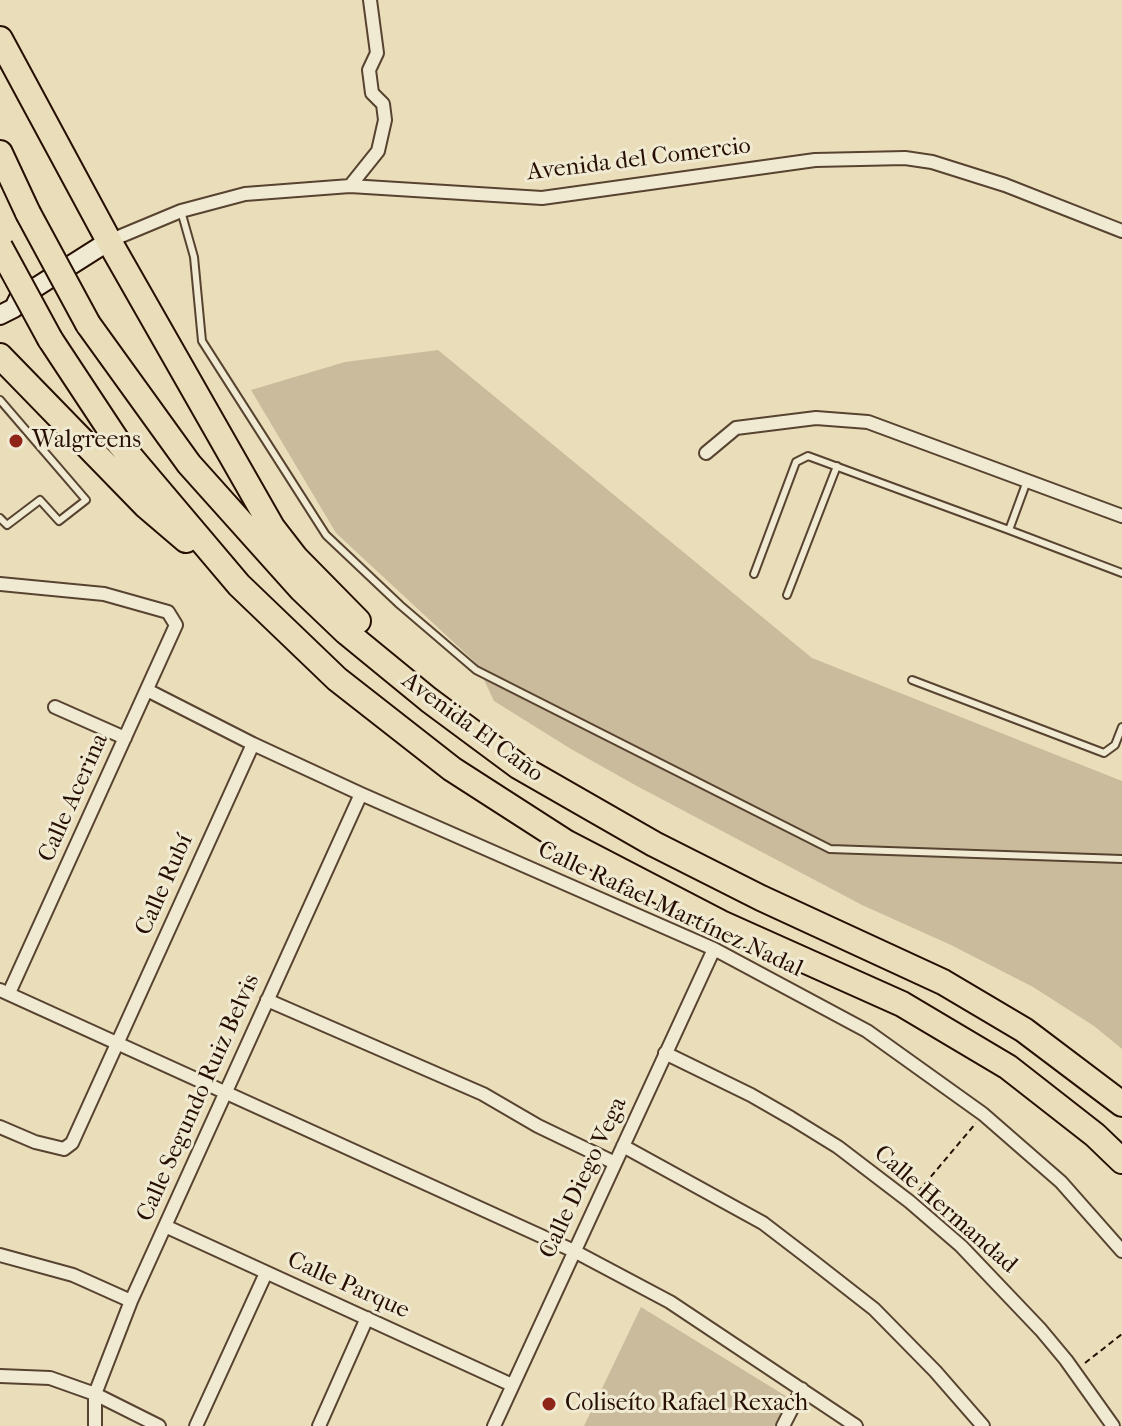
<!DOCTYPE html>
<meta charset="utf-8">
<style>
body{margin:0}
canvas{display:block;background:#eadeba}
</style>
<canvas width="1122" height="1426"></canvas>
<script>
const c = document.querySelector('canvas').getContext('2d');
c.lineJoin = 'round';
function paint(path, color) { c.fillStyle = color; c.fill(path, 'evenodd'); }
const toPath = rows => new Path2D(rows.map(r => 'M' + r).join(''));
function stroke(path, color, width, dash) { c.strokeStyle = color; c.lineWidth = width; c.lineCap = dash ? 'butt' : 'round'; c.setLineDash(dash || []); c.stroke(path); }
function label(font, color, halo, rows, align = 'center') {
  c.font = font + ' "IM FELL French Canon",serif'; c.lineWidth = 6; c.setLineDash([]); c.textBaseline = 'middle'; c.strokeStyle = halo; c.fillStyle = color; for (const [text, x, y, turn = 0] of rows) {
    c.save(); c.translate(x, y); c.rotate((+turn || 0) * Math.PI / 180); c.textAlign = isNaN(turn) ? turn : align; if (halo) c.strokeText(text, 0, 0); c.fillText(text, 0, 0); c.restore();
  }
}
const green = toPath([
 [438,350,812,658,1122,781,1122,1049,1094,1026,1033,987,951,945,862,905,635,785,571,749,494,701,476,663,336,533,251,390,345,362],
 [641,1307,789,1398,774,1426,584,1426]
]);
const path = toPath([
 [918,1192,976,1123],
 [1085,1363,1122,1334]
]);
const lane = toPath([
 [181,211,194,257,202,341,280,463,326,535,400,605,476,670,830,849,1122,859],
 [0,400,86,500,59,521,40,500,7,525,0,518],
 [1009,530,1122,573],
 [754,574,796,462,808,456,1009,530,1027,481],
 [787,595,837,466],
 [912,680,1104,753,1115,745,1122,727]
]);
const street = toPath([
 [350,186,378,151,385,120,383,104,372,93,369,70,377,53,370,0],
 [109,241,181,211,245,194,350,186,542,198,815,160,905,158,932,162,1005,185,1122,231],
 [706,453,736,428,816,418,868,422,1122,516],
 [0,584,104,594,168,612,176,625,9,993],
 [147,690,253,744,361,794,714,949,867,1031,983,1114,1061,1182,1122,1251],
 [55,707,125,738],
 [0,990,574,1251,670,1302,856,1426],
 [267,1000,483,1094,538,1126,615,1163],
 [665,1053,751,1095,791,1118,838,1147,910,1202,961,1246,1041,1330,1066,1360,1113,1426],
 [0,1127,35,1142,64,1149,72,1143,253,744],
 [623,1146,763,1223,810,1259,874,1309,935,1371,983,1426],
 [165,1226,512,1385],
 [0,1255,73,1275,131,1301],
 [0,1376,50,1378,95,1394,159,1426],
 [95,1426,95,1394,131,1301,361,794],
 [196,1426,266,1273],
 [319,1426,367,1318],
 [494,1426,714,949],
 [783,1426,802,1389]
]);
const secondary = toPath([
 [19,298,109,241],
 [0,315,14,308,19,298]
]);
const highway = toPath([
 [0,39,109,241,272,527,296,558,358,621],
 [0,153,28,213],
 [88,324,189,464,301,589,346,632,429,700,518,766,654,844,761,898,943,982,1024,1030,1122,1104],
 [50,339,118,442,239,585,337,679,452,769,567,843,721,923,902,1004,1008,1067,1095,1135,1122,1161],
 [0,356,145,505,186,540]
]);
const highwayBridge = toPath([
 [28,213,88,324],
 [0,247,50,339]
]);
const markers = [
 [16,441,8,"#8f2418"],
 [549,1404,8,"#8f2418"]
];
const streetNames = [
 ["Avenida del Comercio",639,160,-7],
 ["Avenida El Caño",472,728,36],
 ["Calle Acerina",74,798,-66],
 ["Calle Rubí",165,885,-66],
 ["Calle Rafael Martínez Nadal",670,910,25],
 ["Calle Segundo Ruiz Belvis",199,1098,-66],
 ["Calle Diego Vega",584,1178,-65],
 ["Calle Hermandad",945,1210,41],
 ["Calle Parque",348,1286,24]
];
const poiNames = [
 ["Walgreens",32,441],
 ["Coliseíto Rafael Rexach",565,1404]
];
paint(green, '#c9bb9b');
stroke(lane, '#574330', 10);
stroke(street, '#574330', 16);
stroke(secondary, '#260f02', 22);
stroke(highway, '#260f02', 28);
stroke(path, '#260f02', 2, [6, 4]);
stroke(lane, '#f1ead2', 6);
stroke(street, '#f1ead2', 12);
stroke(secondary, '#f1ead2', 18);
stroke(highway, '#eadeba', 24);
stroke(highwayBridge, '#260f02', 28, []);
stroke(highwayBridge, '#eadeba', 24);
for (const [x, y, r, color] of markers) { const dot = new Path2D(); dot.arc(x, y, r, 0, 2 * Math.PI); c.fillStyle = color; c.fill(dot); stroke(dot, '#f1ead2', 3); }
label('24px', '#260f02', '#f1ead2', streetNames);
label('24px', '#260f02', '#f1ead2', poiNames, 'left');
</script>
